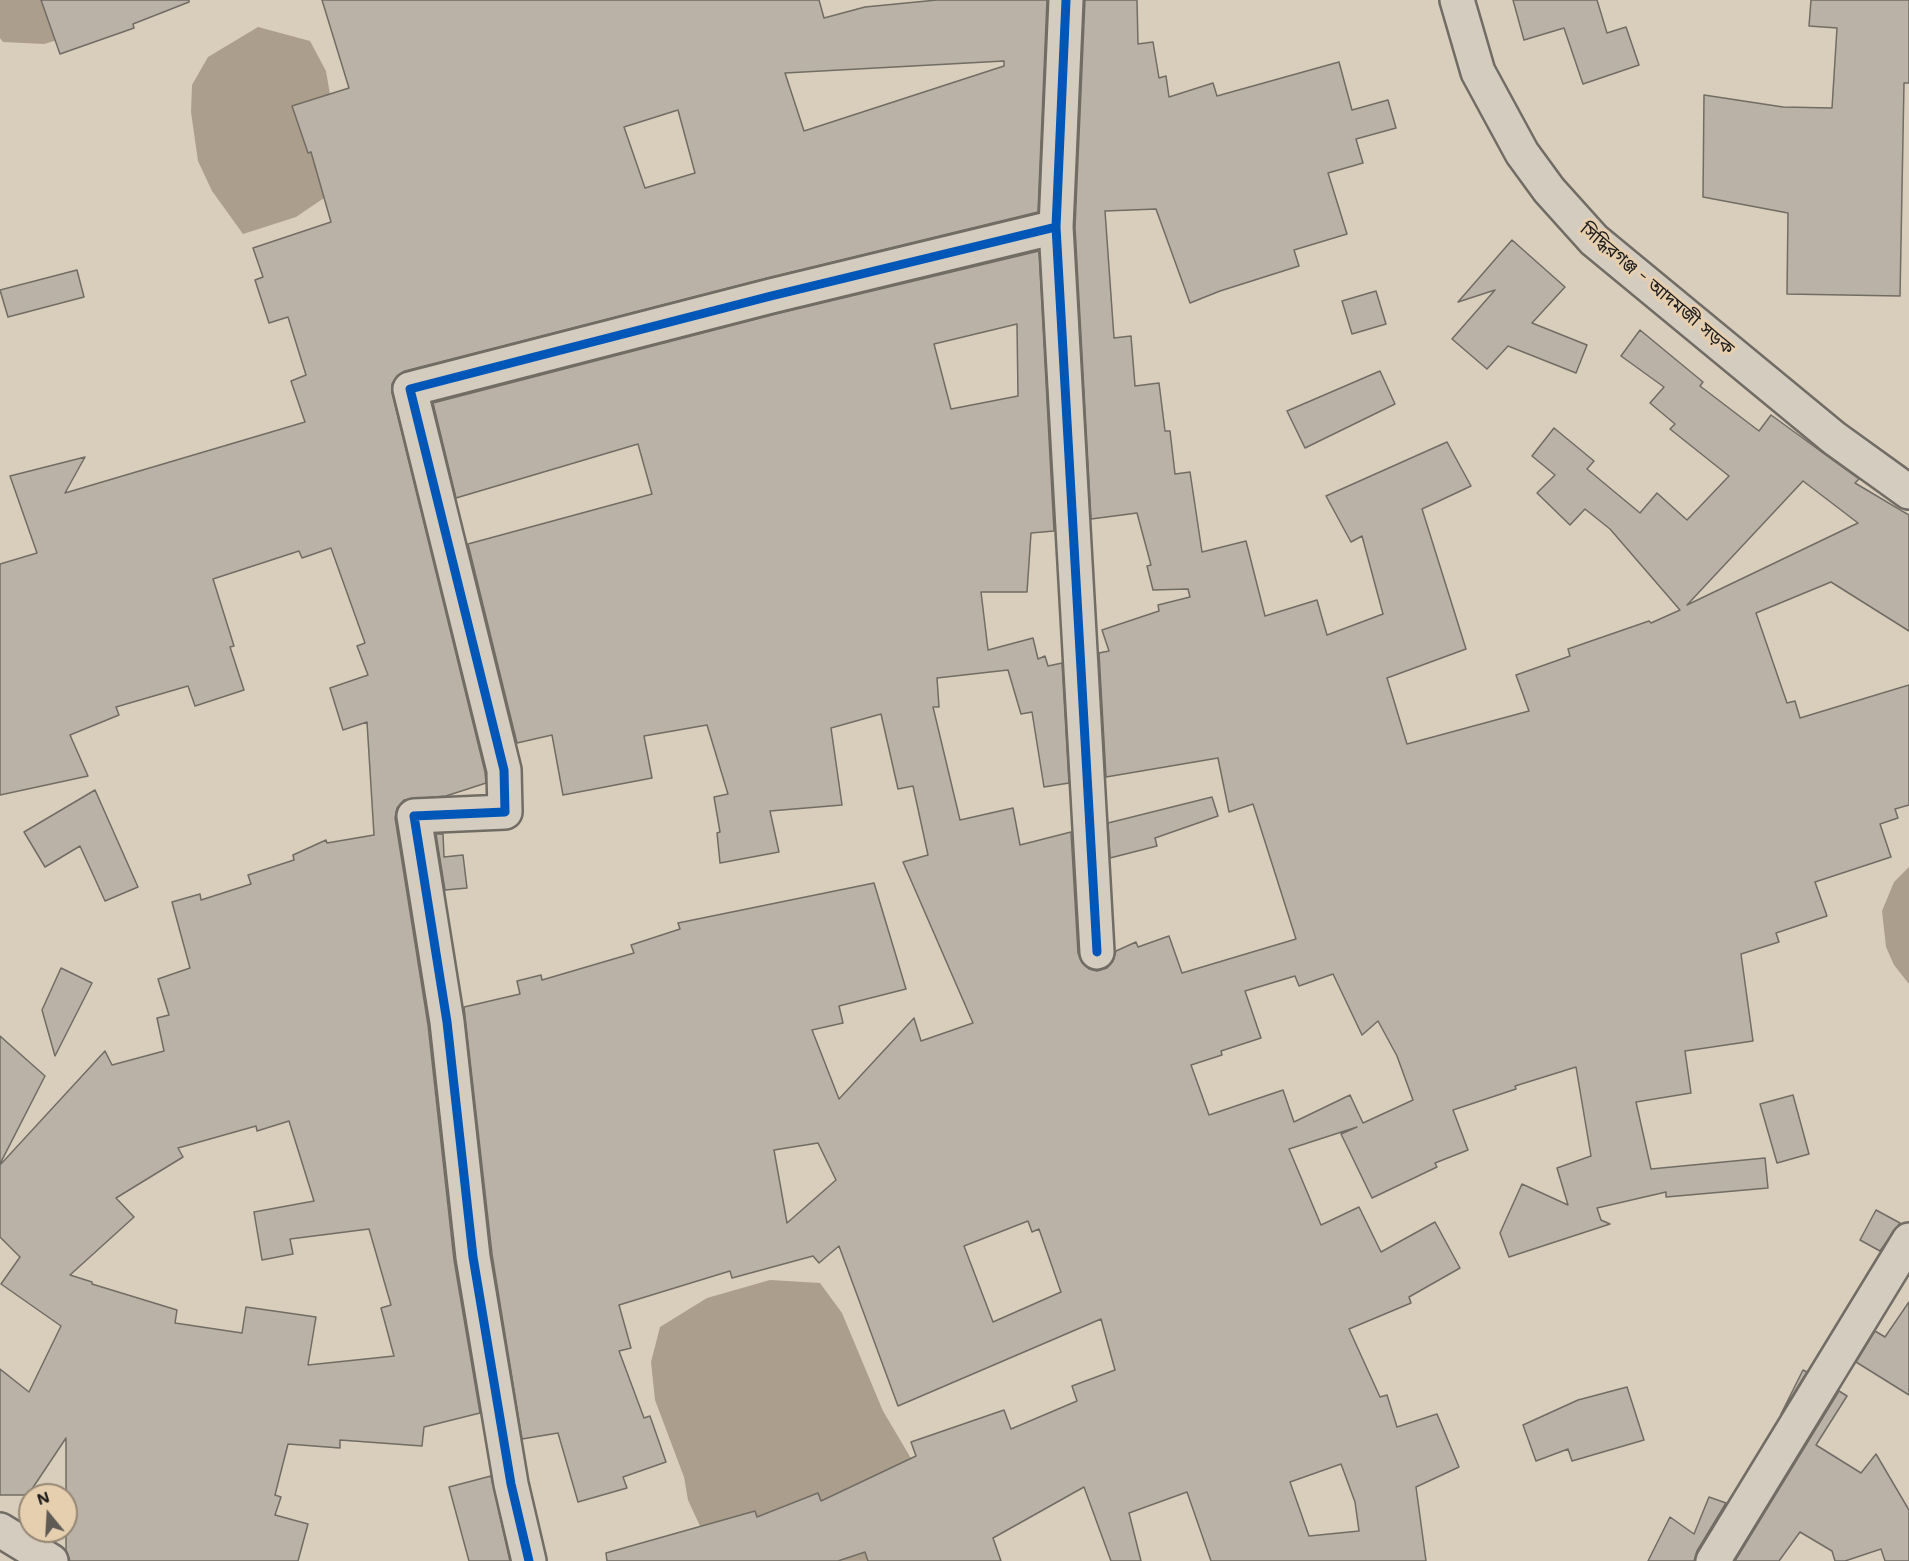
<!DOCTYPE html>
<meta charset="utf-8">
<style>
body{margin:0}
#map{position:relative;width:1909px;height:1561px;overflow:hidden;background:#d9cdbc;font-family:Mali,sans-serif}
canvas{display:block}
.north{position:absolute;left:18px;top:1483px;width:60px;height:60px;box-sizing:border-box;background:#e6cfaf;border:2px solid #958774;border-radius:50%;rotate:342deg;font-size:16px;font-weight:700;line-height:24px;text-align:center;color:#1c1c1c}
.north::after{content:'';display:block;margin:auto;width:21px;height:27px;background:#5e5a54;clip-path:polygon(50% 0,100% 100%,50% 72%,0 100%)}
</style>
<div id="map">
<canvas width="1909" height="1561"></canvas>
<div class="north">N</div>
</div>
<script>
const c = document.querySelector('canvas').getContext('2d');
c.lineJoin = 'round';
function paint(path, color) { c.fillStyle = color; c.fill(path, 'evenodd'); }
const toPath = rows => new Path2D(rows.map(r => 'M' + r).join(''));
function stroke(path, color, width, dash) { c.strokeStyle = color; c.lineWidth = width; c.lineCap = dash ? 'butt' : 'round'; c.setLineDash(dash || []); c.stroke(path); }
function label(font, color, halo, rows, align = 'center') {
  c.font = font + ' Mali,"Noto Sans Bengali",sans-serif'; c.lineWidth = 6; c.setLineDash([]); c.textBaseline = 'middle'; c.strokeStyle = halo; c.fillStyle = color; for (const [text, x, y, turn = 0] of rows) {
    c.save(); c.translate(x, y); c.rotate((+turn || 0) * Math.PI / 180); c.textAlign = isNaN(turn) ? turn : align; if (halo) c.strokeText(text, 0, 0); c.fillText(text, 0, 0); c.restore();
  }
}
const water = toPath([
 [0,0,93,0,81,33,44,44,3,42,0,38],
 [258,27,310,41,326,71,340,153,324,198,296,217,243,234,212,191,198,161,191,112,192,85,208,57],
 [1909,867,1909,984,1894,965,1886,947,1882,911,1894,882],
 [770,1280,820,1283,842,1313,883,1411,912,1460,887,1561,722,1561,711,1550,688,1500,684,1477,655,1400,651,1362,660,1327,707,1298]
]);
const building = toPath([
 [41,0,189,0,189,2,133,24,134,28,60,54,41,0],
 [322,0,819,0,824,18,865,7,937,0,1047,0,1038,212,767,278,405,371,397,376,392,384,392,393,485,772,486,783,446,796,404,800,397,808,395,818,428,1025,454,1260,480,1413,424,1427,422,1446,340,1440,340,1448,288,1444,275,1495,281,1497,275,1515,308,1524,298,1561,70,1561,66,1550,66,1438,28,1495,0,1495,0,1369,29,1392,61,1326,1,1284,20,1257,0,1237,0,1165,105,1051,112,1065,164,1051,157,1018,169,1015,158,979,190,968,172,902,200,894,201,900,251,884,248,875,294,860,293,855,326,840,327,843,374,835,367,722,343,730,330,688,368,675,357,646,365,643,331,548,302,558,299,551,213,579,234,646,230,647,244,690,195,706,188,686,116,707,119,715,70,735,88,776,0,795,0,564,37,553,10,476,85,457,65,493,305,422,291,381,306,375,288,317,269,323,255,280,263,277,253,248,331,222,311,152,308,153,292,106,349,88,322,0],
 [1004,61,1004,66,804,131,785,73,1004,61],
 [678,110,695,173,645,188,624,127,678,110],
 [289,1121,314,1201,254,1212,262,1260,293,1254,290,1239,369,1229,391,1305,381,1308,394,1356,308,1365,316,1317,246,1307,242,1333,175,1323,177,1310,92,1284,92,1282,70,1275,134,1217,116,1198,183,1157,178,1148,256,1126,257,1131,289,1121],
 [1085,0,1137,0,1138,44,1153,42,1159,78,1166,76,1169,97,1213,83,1217,96,1339,62,1352,110,1388,100,1396,128,1356,139,1363,163,1328,173,1347,234,1294,250,1299,266,1220,291,1190,303,1156,209,1105,211,1114,338,1131,336,1135,386,1159,383,1165,431,1170,431,1175,474,1190,472,1202,552,1246,541,1265,616,1317,600,1327,635,1383,614,1362,536,1351,542,1326,496,1447,442,1471,486,1422,509,1466,649,1387,678,1407,744,1529,711,1516,675,1570,656,1568,649,1649,621,1651,623,1680,610,1610,529,1585,509,1570,525,1537,493,1555,475,1532,456,1554,428,1594,461,1587,469,1640,513,1657,493,1687,520,1729,476,1670,429,1675,424,1650,403,1664,387,1621,356,1640,330,1703,382,1700,386,1759,431,1771,415,1859,479,1855,483,1909,515,1909,631,1831,582,1756,613,1787,703,1795,701,1800,718,1909,685,1909,805,1895,809,1898,818,1880,824,1891,857,1815,882,1827,916,1776,933,1779,942,1741,954,1753,1041,1685,1051,1691,1093,1636,1102,1651,1169,1765,1158,1768,1188,1666,1197,1666,1192,1597,1208,1601,1220,1610,1224,1509,1257,1500,1233,1522,1184,1568,1205,1557,1168,1591,1156,1576,1067,1515,1086,1516,1089,1453,1110,1468,1150,1435,1163,1437,1167,1372,1198,1341,1134,1357,1127,1289,1149,1321,1225,1359,1207,1381,1252,1435,1222,1460,1268,1409,1297,1411,1303,1349,1329,1380,1397,1387,1395,1397,1427,1437,1414,1459,1467,1416,1487,1426,1561,1211,1561,1187,1492,1129,1513,1141,1561,1111,1561,1084,1487,993,1538,1001,1561,868,1561,865,1552,838,1561,607,1561,606,1553,755,1511,757,1517,818,1493,821,1501,916,1456,911,1442,1004,1410,1011,1429,1077,1401,1072,1386,1115,1370,1101,1319,898,1406,839,1246,819,1263,813,1256,732,1278,730,1271,619,1305,631,1348,619,1351,644,1418,650,1416,666,1462,623,1477,627,1488,578,1502,558,1433,522,1439,492,1254,464,1007,520,994,517,981,541,975,542,980,634,953,631,945,680,929,678,923,874,883,906,989,839,1006,843,1023,812,1030,839,1099,914,1018,921,1041,973,1023,903,862,928,855,913,786,898,789,881,714,831,728,842,805,770,811,779,852,720,863,717,833,720,832,714,797,728,794,707,725,644,736,652,778,563,795,552,735,517,743,468,544,652,494,638,444,456,498,433,403,776,314,1039,251,1054,531,1031,533,1027,592,981,592,988,650,1033,638,1038,659,1045,656,1048,666,1062,663,1069,783,1044,787,1032,712,1021,714,1008,670,937,678,939,707,933,707,960,820,1013,808,1020,845,1071,832,1078,953,1082,963,1089,969,1097,971,1107,968,1113,961,1116,951,1136,942,1138,947,1169,936,1182,973,1296,939,1253,804,1229,812,1218,758,1106,777,1099,653,1109,651,1102,630,1159,611,1158,605,1190,597,1188,589,1153,590,1147,566,1151,565,1137,513,1091,519,1075,227,1085,0],
 [1017,324,1018,396,951,409,934,344,1017,324],
 [1803,481,1858,523,1687,605,1803,481],
 [1333,974,1362,1035,1378,1021,1397,1056,1413,1100,1363,1123,1350,1095,1294,1122,1283,1090,1209,1115,1191,1065,1222,1055,1221,1051,1261,1038,1245,991,1295,976,1299,986,1333,974],
 [818,1143,836,1180,787,1223,774,1150,818,1143],
 [1028,1221,1032,1232,1039,1229,1061,1292,993,1322,964,1246,1028,1221],
 [1341,1464,1355,1502,1359,1531,1309,1536,1290,1482,1341,1464],
 [1513,0,1597,0,1607,33,1626,27,1639,65,1583,84,1564,28,1524,40,1513,0],
 [1811,0,1909,0,1909,83,1904,83,1900,296,1787,294,1788,213,1703,197,1704,95,1783,107,1832,108,1837,28,1809,26,1811,0],
 [1512,240,1565,287,1532,323,1587,345,1576,373,1508,346,1487,369,1452,339,1495,290,1458,302,1512,240],
 [77,270,84,297,8,317,0,290,77,270],
 [1376,291,1386,324,1352,334,1342,301,1376,291],
 [1380,371,1395,404,1305,448,1287,411,1380,371],
 [95,790,138,887,105,901,80,846,45,867,24,832,95,790],
 [1212,797,1218,816,1155,838,1157,846,1110,858,1108,823,1212,797],
 [436,834,443,834,444,857,463,855,467,888,445,890,436,834],
 [61,968,92,983,55,1056,42,1010,61,968],
 [0,1036,45,1076,0,1164,0,1036],
 [1793,1095,1809,1154,1777,1163,1760,1104,1793,1095],
 [1876,1210,1900,1223,1880,1251,1860,1240,1876,1210],
 [1909,1302,1909,1395,1856,1362,1875,1331,1885,1337,1909,1302],
 [1803,1370,1807,1372,1781,1414,1803,1370],
 [1627,1387,1644,1440,1572,1461,1568,1449,1536,1461,1523,1425,1578,1400,1627,1387],
 [1839,1391,1847,1396,1816,1445,1861,1473,1876,1454,1909,1510,1909,1561,1885,1561,1881,1549,1845,1561,1835,1561,1832,1551,1800,1532,1779,1561,1735,1561,1839,1391],
 [491,1476,510,1561,469,1561,449,1487,491,1476],
 [1709,1497,1726,1503,1697,1551,1694,1561,1648,1561,1670,1517,1694,1534,1709,1497]
]);
const street = toPath([
 [1066,0,1056,227,1097,952],
 [529,1561,511,1484,473,1257,447,1022,414,816,505,812,504,770,410,389,771,296,1056,227]
]);
const secondary = toPath([
 [0,1530,51,1561]
]);
const primary = toPath([
 [1457,0,1478,72,1522,153,1549,190,1594,240,1834,438,1909,492],
 [1713,1561,1909,1240]
]);
const cycleway = toPath([
 [1066,0,1056,227,1097,952],
 [529,1561,511,1484,473,1257,447,1022,414,816,505,812,504,770,410,389,771,296,1056,227]
]);
const streetNames = [
 ["সিদ্ধিরগঞ্জ - আদমজী সড়ক",1657,289,40]
];
paint(water, '#ac9e8c');
paint(building, '#bab2a6');
stroke(building, '#716c64', 1.5);
stroke(street, '#716c64', 38);
stroke(secondary, '#716c64', 38);
stroke(primary, '#716c64', 38);
stroke(street, '#d5ccc0', 33);
stroke(secondary, '#d5ccc0', 33);
stroke(primary, '#d5ccc0', 33);
stroke(cycleway, '#0057b8', 9);
label('18px', '#1c1c1c', '#e6cfaf', streetNames);
</script>
